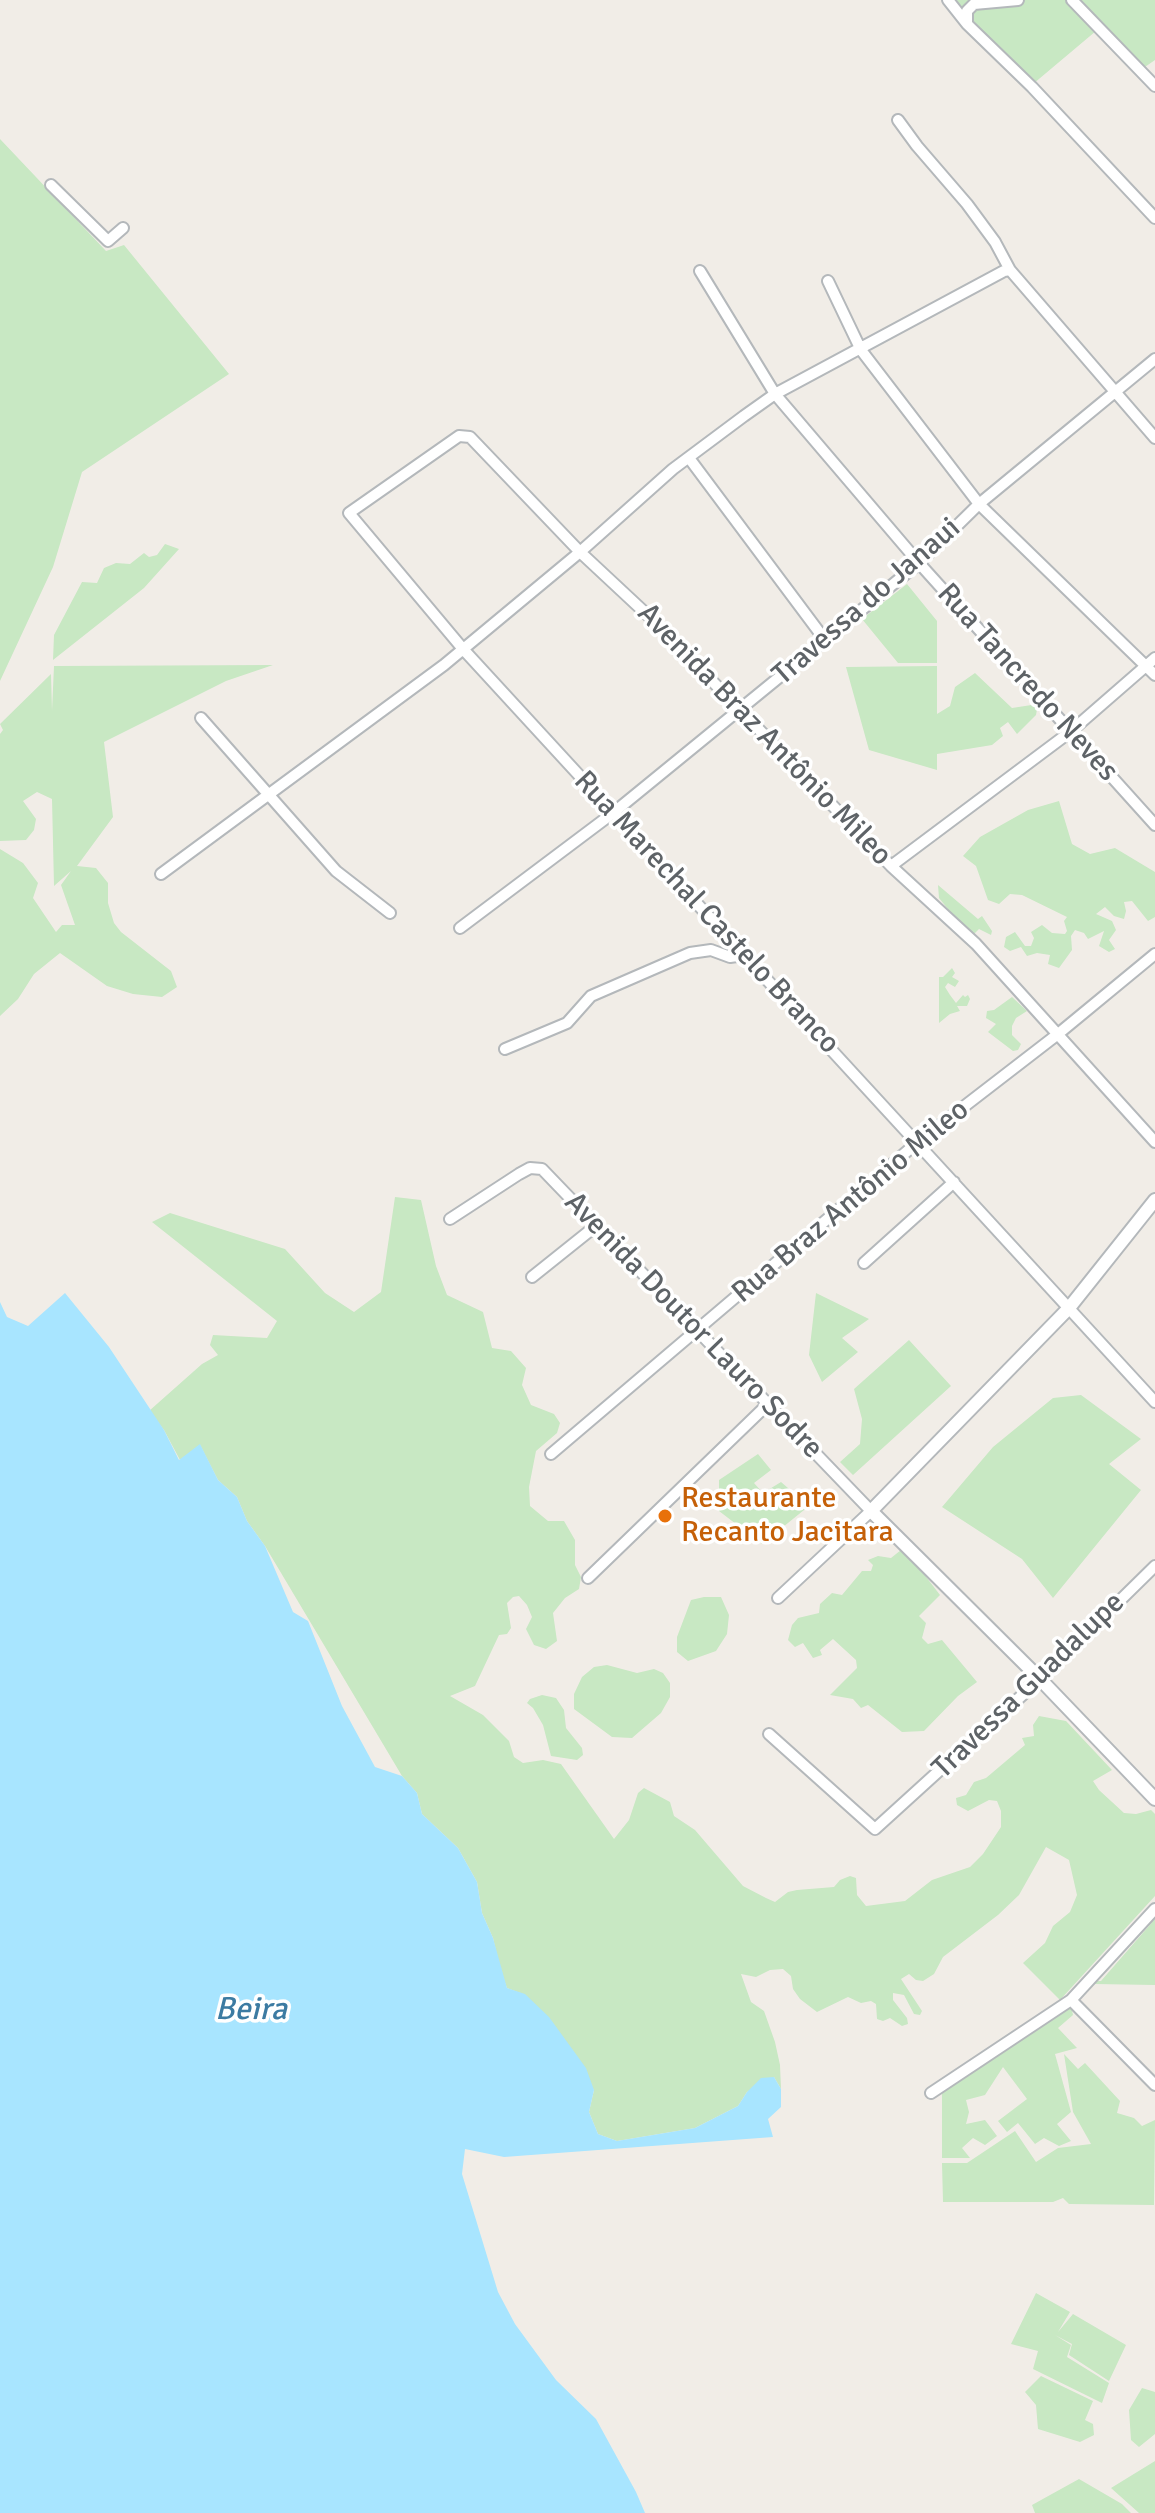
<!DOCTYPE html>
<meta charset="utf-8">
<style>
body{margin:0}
canvas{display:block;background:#f1ede7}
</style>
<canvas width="1155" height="2513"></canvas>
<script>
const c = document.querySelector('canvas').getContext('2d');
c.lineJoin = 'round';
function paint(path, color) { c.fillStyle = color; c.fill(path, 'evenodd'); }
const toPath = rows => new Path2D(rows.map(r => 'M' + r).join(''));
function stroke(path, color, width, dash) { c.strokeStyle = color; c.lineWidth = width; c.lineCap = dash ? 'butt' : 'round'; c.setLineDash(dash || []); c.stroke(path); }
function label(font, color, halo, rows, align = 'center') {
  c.font = font + ' Signika,sans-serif'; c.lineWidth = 7; c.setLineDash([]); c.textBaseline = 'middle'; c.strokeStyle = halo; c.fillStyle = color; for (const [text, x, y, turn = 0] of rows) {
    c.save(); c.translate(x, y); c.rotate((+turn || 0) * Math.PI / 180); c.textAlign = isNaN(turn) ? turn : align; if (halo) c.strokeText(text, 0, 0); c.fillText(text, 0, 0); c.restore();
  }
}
const green = toPath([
 [943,0,1155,0,1155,60,1142,69,1096,31,1033,84,964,29],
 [0,139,106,251,124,245,229,374,82,472,53,567,0,681],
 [165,544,179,549,144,588,53,660,54,635,82,582,97,583,104,568,116,563,130,564,144,553,149,557,157,555],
 [907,584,937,621,937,663,898,663,862,619],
 [273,665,226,681,104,742,113,817,77,866,96,868,108,883,108,903,114,923,121,932,171,971,177,987,162,997,133,994,107,986,60,953,34,974,18,999,0,1016,0,849,23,863,38,883,33,898,56,932,62,925,75,925,61,885,71,871,54,886,52,799,37,792,23,801,36,819,34,830,26,840,0,841,0,734,3,730,0,724,51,674,52,711,54,666],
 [937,666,937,714,950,706,955,687,975,673,1012,708,1038,704,1036,715,1017,734,1008,722,1000,728,1003,736,992,745,937,754,937,770,869,750,846,667],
 [1059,801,1072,844,1090,854,1115,848,1155,872,1155,917,1148,921,1132,901,1124,902,1126,911,1124,919,1114,916,1105,907,1096,914,1112,921,1116,930,1109,940,1115,949,1109,952,1099,946,1104,931,1088,939,1084,933,1075,930,1071,936,1072,950,1059,968,1048,964,1050,955,1037,953,1027,956,1021,947,1010,951,1004,947,1006,937,1015,932,1025,946,1031,946,1034,938,1031,932,1042,925,1052,933,1065,934,1067,931,1064,921,1067,917,1022,895,1010,894,999,904,988,900,976,866,963,856,980,837,1028,810],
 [938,885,978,919,982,916,992,931,991,935,979,929,974,934,965,930,939,898],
 [952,968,955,973,952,977,959,981,955,987,948,983,945,987,950,995,956,1003,963,995,965,997,968,995,970,999,967,1006,957,1006,960,1011,950,1014,939,1023,939,977,943,977],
 [1012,997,1027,1011,1016,1018,1012,1026,1012,1035,1021,1044,1018,1050,1013,1051,988,1032,996,1024,986,1018,987,1011,994,1010],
 [395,1197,421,1200,436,1266,447,1295,483,1312,492,1348,511,1351,526,1368,522,1385,531,1405,554,1414,560,1423,557,1433,536,1451,529,1487,530,1506,548,1521,564,1521,575,1540,575,1565,581,1577,579,1589,565,1598,553,1613,557,1641,546,1649,534,1645,526,1629,532,1617,527,1605,519,1596,513,1597,507,1603,511,1628,507,1634,499,1635,475,1686,450,1696,483,1715,509,1741,514,1757,523,1763,543,1760,561,1764,614,1839,629,1820,638,1793,644,1788,670,1802,674,1816,695,1830,743,1886,766,1898,775,1902,788,1892,797,1890,834,1887,840,1880,850,1876,856,1878,857,1895,866,1906,905,1901,932,1880,970,1867,983,1854,1001,1827,1001,1811,997,1801,989,1800,968,1811,957,1805,956,1798,966,1795,974,1782,986,1778,1025,1745,1022,1738,1034,1736,1033,1725,1039,1716,1066,1721,1112,1770,1093,1781,1099,1790,1124,1813,1136,1814,1151,1810,1155,1814,1155,1896,1060,2000,1023,1963,1045,1943,1053,1926,1070,1912,1077,1895,1069,1860,1046,1847,1019,1895,998,1915,943,1957,934,1974,923,1981,916,1980,909,1974,901,1979,922,2011,920,2015,914,2014,904,1995,893,1993,893,2000,907,2018,908,2024,902,2026,890,2018,883,2021,877,2019,876,2004,871,2001,861,2003,848,1997,817,2012,800,1999,793,1989,791,1976,783,1969,770,1970,756,1977,741,1974,751,2002,764,2011,775,2042,780,2065,781,2089,774,2077,747,2092,738,2106,695,2128,617,2141,598,2134,589,2112,594,2090,525,1995,507,1988,500,1969,493,1938,482,1913,477,1882,458,1848,422,1814,417,1793,402,1776,265,1546,247,1521,237,1497,218,1480,200,1445,180,1460,164,1430,149,1411,202,1364,218,1355,210,1345,213,1335,267,1338,277,1321,152,1222,170,1213,285,1249,325,1293,354,1312,381,1292],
 [816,1293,869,1319,842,1338,858,1352,822,1382,809,1355],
 [909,1340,951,1386,853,1475,840,1462,860,1444,862,1419,854,1389],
 [1081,1395,1141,1439,1109,1464,1141,1490,1053,1598,1022,1559,942,1507,993,1447,1053,1398],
 [758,1454,771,1470,754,1483,763,1493,781,1482,809,1506,762,1544,719,1511,719,1480],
 [901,1550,920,1569,940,1595,919,1616,926,1623,922,1638,928,1644,942,1640,977,1682,958,1696,924,1731,902,1732,868,1705,861,1708,853,1699,830,1695,857,1668,856,1660,833,1639,820,1650,822,1655,813,1658,803,1643,795,1647,788,1640,792,1625,798,1618,819,1613,820,1604,832,1593,842,1595,862,1571,871,1571,873,1565,868,1560,878,1556,891,1558],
 [704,1597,721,1597,729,1615,727,1634,716,1651,688,1661,677,1652,677,1637,691,1600],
 [607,1665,637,1673,654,1669,663,1673,670,1683,670,1697,661,1713,632,1738,612,1737,574,1709,574,1694,582,1677,594,1667],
 [542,1695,556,1698,564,1710,566,1728,582,1748,583,1755,577,1760,551,1756,543,1725,533,1708,527,1703,530,1699],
 [1155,1919,1155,1985,1094,1984,1094,1981,1101,1981],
 [1071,2006,1073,2015,1058,2028,1077,2048,1055,2054,1071,2112,1057,2124,1071,2141,1059,2146,1044,2138,1035,2144,1018,2123,1007,2132,998,2121,1027,2099,1003,2067,985,2095,966,2100,969,2112,966,2124,985,2120,997,2136,985,2145,973,2138,962,2148,970,2158,942,2158,942,2091],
 [1064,2054,1078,2069,1085,2063,1120,2101,1117,2113,1134,2118,1142,2126,1155,2120,1154,2205,1069,2204,1063,2198,1053,2202,943,2202,942,2163,967,2163,1015,2131,1036,2162,1058,2148,1091,2144,1073,2112],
 [1036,2293,1070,2312,1058,2332,1073,2314,1126,2345,1109,2381,1069,2355,1072,2344,1055,2335,1071,2345,1067,2357,1109,2383,1102,2403,1033,2369,1038,2351,1011,2344],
 [1041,2376,1093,2401,1085,2420,1093,2424,1094,2435,1080,2442,1038,2429,1036,2405,1025,2392],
 [1142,2388,1155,2392,1155,2434,1139,2447,1131,2440,1129,2410],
 [1155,2461,1155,2513,1139,2513,1111,2488],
 [1079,2479,1122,2504,1131,2513,1035,2513,1032,2505]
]);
const water = toPath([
 [65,1293,109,1347,164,1430,179,1460,200,1444,218,1480,237,1497,247,1521,265,1546,293,1612,308,1621,342,1706,375,1767,402,1776,417,1793,422,1814,458,1848,477,1882,482,1913,493,1938,507,1988,525,1994,549,2017,586,2068,594,2090,589,2112,598,2134,617,2141,695,2128,738,2106,747,2092,761,2078,774,2077,781,2089,781,2107,768,2119,773,2137,504,2157,465,2149,462,2174,498,2292,515,2324,556,2380,596,2419,636,2492,645,2513,0,2513,0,1302,7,1317,28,1326]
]);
const minor = toPath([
 [948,0,967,24,1032,87,1155,218],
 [1072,0,1155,86],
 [967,24,967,11,974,4,1018,0],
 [898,120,917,146,967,204,995,242,1010,270,1155,438],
 [51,185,108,241,123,228],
 [700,271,775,394,919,563,1155,825],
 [828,281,861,350,979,504,1155,675],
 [689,458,825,640],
 [201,718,336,871,390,913],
 [891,866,1070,732,1155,658],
 [161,874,444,665,580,552,673,469,744,416,775,394,1004,271,1010,270],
 [460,928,613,813,919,563,979,504,1155,359],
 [505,1049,567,1023,591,996,690,953,711,950,730,957,744,955],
 [1155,1142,976,944,891,866,655,622,580,552,470,437,459,436,349,513,463,649,1155,1402],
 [450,1219,519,1174,530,1168,542,1169,871,1511,778,1598],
 [864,1263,954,1182],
 [532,1277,597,1225],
 [551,1454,918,1142,1058,1034,1155,954],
 [588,1578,768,1404],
 [769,1734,875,1829,1040,1679,1155,1566],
 [1071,2000,1155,2085],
 [931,2093,1071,2000,1155,1909]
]);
const tertiary = toPath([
 [1155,1200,1069,1308,871,1511,1040,1679,1155,1799]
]);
const markers = [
 [665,1516,8,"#e8710a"]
];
const streetNames = [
 ["Travessa do Janaui",867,602,-41],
 ["Rua Tancredo Neves",1027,683,48],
 ["Avenida Braz Antônio Mileo",764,735,46],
 ["Rua Marechal Castelo Branco",706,913,47],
 ["Rua Braz Antônio Mileo",851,1202,-40],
 ["Avenida Doutor Lauro Sodre",693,1326,46],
 ["Travessa Guadalupe",1029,1686,-44]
];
const foodNames = [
 ["Restaurante",681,1499],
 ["Recanto Jacitara",681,1533]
];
const waterNames = [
 ["Beira",251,2011]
];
paint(green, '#c8e8c3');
paint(water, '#a8e5ff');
stroke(minor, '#b4b8bb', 14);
stroke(tertiary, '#b4b8bb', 16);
stroke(minor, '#fff', 10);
stroke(tertiary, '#fff', 12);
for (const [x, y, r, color] of markers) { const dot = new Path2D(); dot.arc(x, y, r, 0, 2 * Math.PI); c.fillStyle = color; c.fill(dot); stroke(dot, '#fff', 3); }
label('30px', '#5e6367', '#fff', streetNames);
label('30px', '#c56008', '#fff', foodNames, 'left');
label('italic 32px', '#3c7ba2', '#fff', waterNames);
</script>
